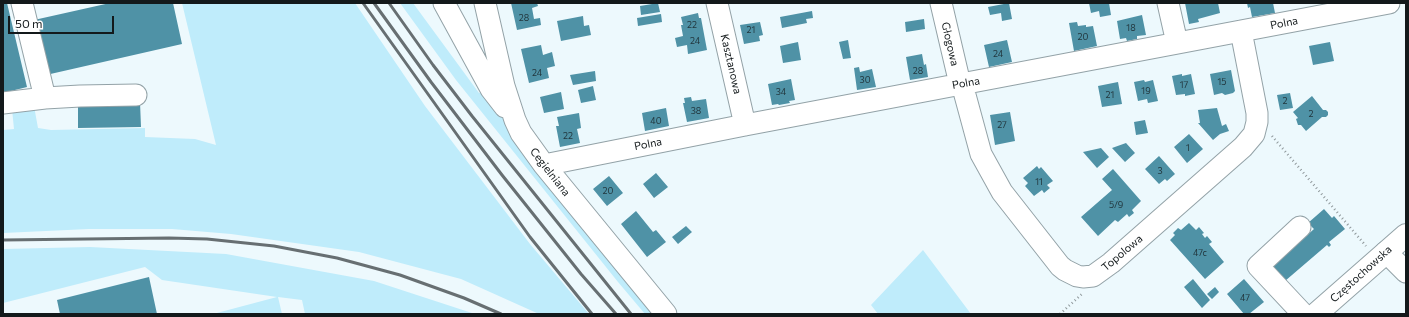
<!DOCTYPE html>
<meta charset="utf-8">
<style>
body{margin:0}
#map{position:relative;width:1409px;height:317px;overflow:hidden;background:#edf9fd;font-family:Commissioner,sans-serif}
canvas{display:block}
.frame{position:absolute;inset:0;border:4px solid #13191b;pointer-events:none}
.scale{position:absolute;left:8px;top:16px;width:106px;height:18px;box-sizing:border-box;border:2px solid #13191b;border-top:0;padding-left:5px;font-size:12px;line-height:14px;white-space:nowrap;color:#13191b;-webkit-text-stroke:3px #fff;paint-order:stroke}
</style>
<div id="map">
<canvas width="1409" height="317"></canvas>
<div class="frame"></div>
<div class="scale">50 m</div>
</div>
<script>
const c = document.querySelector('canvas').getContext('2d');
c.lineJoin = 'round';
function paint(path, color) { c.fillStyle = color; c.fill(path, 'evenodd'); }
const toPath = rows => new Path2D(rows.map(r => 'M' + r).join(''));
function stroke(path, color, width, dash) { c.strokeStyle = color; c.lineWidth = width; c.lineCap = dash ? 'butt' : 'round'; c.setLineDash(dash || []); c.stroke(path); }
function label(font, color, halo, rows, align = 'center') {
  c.font = font + ' Commissioner,sans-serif'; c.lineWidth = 4; c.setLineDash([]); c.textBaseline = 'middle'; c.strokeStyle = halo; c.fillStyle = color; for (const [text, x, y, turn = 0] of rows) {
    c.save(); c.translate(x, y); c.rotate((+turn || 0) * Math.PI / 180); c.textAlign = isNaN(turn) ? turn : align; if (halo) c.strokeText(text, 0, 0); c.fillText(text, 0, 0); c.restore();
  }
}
const green = toPath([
 [182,3,355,3,425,106,530,244,589,314,539,314,461,279,359,252,231,234,172,229,89,229,3,233,3,130,14,129,12,109,34,106,38,128,51,130,145,128,145,137,195,139,216,145],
 [400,3,413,3,479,93,488,91,658,314,645,314,618,282,456,80],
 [90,247,226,254,374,281,475,314,305,314,302,300,278,297,282,314,213,314,277,297,162,280,145,267,3,303,3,249],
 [923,250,971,314,878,314,871,305]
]);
const building = toPath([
 [3,3,7,3,27,87,3,93],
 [110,3,173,3,182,44,46,75,34,20],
 [511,3,537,3,538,6,532,8,534,19,540,18,541,25,517,30],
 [658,3,660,12,641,15,640,6],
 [1009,3,1012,19,1002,21,1001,13,990,15,988,7],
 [1089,3,1109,3,1111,15,1100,17,1099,11,1091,13],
 [1185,3,1218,3,1220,13,1198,19,1199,22,1189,24],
 [1247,3,1273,3,1275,13,1252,17,1250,7,1248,8],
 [812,11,813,18,806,19,807,23,782,28,780,17],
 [698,13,699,18,701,18,707,50,688,54,687,45,677,47,675,38,683,36,681,25,683,25,681,17],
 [661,14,662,22,638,26,637,18],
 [1142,15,1146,35,1137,36,1137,39,1127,41,1126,38,1120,39,1117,21],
 [583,16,584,26,589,25,591,35,561,41,557,21],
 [924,19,925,29,906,32,905,22],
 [760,22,763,35,759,36,760,41,744,44,740,25],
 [1077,22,1078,26,1086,25,1086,27,1093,26,1097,46,1074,51,1069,23],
 [848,40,851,58,843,59,839,42],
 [1007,40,1012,62,989,67,984,45],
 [798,42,801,60,783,63,780,46],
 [1330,42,1334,61,1313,65,1309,46],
 [541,45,543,55,552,52,555,66,547,68,549,78,529,83,521,49],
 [922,54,924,65,926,64,928,77,910,80,906,57],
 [859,67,860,72,872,69,876,87,857,90,854,68],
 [1231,70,1235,91,1233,93,1225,95,1222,93,1214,95,1210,74],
 [595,71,596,81,573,85,570,75],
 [1182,74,1182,76,1191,74,1195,94,1185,96,1185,94,1176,95,1172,76],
 [791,79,795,100,789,101,790,103,779,105,778,104,772,105,768,84],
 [1144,80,1145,82,1153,80,1158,101,1148,103,1147,99,1138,101,1134,82],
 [1118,82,1122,104,1102,107,1098,86],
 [593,86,596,100,581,103,578,90],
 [561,92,564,109,544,113,540,97],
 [1290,93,1293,108,1280,110,1277,95],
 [1312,96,1323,110,1326,110,1328,112,1328,115,1326,117,1322,117,1306,131,1301,125,1298,125,1296,119,1298,118,1293,112],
 [691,97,692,101,706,99,709,118,687,122,683,103,685,103,684,98],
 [140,102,141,127,78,128,78,103],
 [666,108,669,126,645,131,642,113],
 [1217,108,1222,126,1226,124,1229,131,1220,134,1213,140,1198,123,1200,123,1198,110],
 [1010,112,1015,141,995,145,990,115],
 [579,113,581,128,577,129,580,143,560,147,556,126,559,126,557,117],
 [1145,120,1148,133,1136,135,1134,122],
 [1189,134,1203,149,1187,163,1174,147],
 [1126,143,1135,153,1125,162,1112,148],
 [1101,148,1109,157,1097,168,1083,152],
 [1159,156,1175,174,1167,181,1165,179,1159,184,1145,169],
 [1037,166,1039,169,1041,167,1053,181,1047,185,1050,188,1044,193,1042,190,1034,196,1025,186,1028,183,1023,178],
 [1113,169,1141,201,1132,210,1134,213,1129,217,1127,214,1118,222,1115,220,1098,236,1081,217,1112,190,1102,179],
 [656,173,668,187,654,198,643,184],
 [609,176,623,193,607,206,593,189],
 [1324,209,1332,218,1334,216,1345,229,1329,242,1331,245,1329,247,1327,245,1285,281,1272,267,1314,229,1308,223],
 [636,211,653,232,656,230,666,242,647,257,621,224],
 [1189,223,1196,230,1199,227,1204,233,1202,234,1205,238,1207,236,1212,242,1209,244,1224,262,1205,279,1170,240,1175,235,1173,233,1178,228,1181,230],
 [686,226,692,232,678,244,672,237],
 [149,277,157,314,60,314,57,300],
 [1193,279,1210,300,1202,308,1184,287],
 [1244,279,1264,302,1249,314,1244,314,1227,294],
 [1215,287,1219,292,1212,299,1207,294]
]);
const path = toPath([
 [1272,136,1366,246],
 [1060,314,1082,294]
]);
const minor = toPath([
 [22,3,45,98],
 [444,3,491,89,505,107],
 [485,3,504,86,515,120,521,133,544,165,666,314],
 [717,3,745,125],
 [941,3,960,84],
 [1168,3,1177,43],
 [962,84,981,154,1002,192,1060,266,1065,270,1077,276,1083,277,1093,276,1111,263,1243,147,1254,134,1257,122,1257,113,1241,31],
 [3,103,45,98,80,96,136,95],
 [544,165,745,125,1389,3],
 [1300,227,1258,266,1303,314],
 [1386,252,1406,272]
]);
const major = toPath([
 [1316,314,1406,235]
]);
const rail = toPath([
 [363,3,530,237,592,314],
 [374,3,431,82,502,175,581,274,616,314],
 [389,3,433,65,472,116,631,314],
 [3,240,169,238,207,239,274,246,337,258,400,275,464,298,501,314]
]);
const numberNames = [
 ["28",524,18],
 ["22",692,25],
 ["18",1131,28],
 ["21",751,30],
 ["20",1083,37],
 ["24",695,41],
 ["24",998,54],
 ["28",918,71],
 ["24",537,73],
 ["30",865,80],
 ["15",1222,82],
 ["17",1184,85],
 ["19",1146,91],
 ["34",781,92],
 ["21",1110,95],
 ["2",1285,101],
 ["38",696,111],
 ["2",1311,114],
 ["40",656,121],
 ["27",1002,125],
 ["22",568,136],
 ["1",1188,148],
 ["3",1160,171],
 ["11",1039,182],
 ["20",608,191],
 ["5/9",1116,205],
 ["47c",1200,253],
 ["47",1245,298]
];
const streetNames = [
 ["Polna",1284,23,-11],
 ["Głogowa",950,44,77],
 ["Kasztanowa",731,64,77],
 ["Polna",966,83,-10],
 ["Polna",648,144,-11],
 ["Cegielniana",550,172,52],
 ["Topolowa",1122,253,-40],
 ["Częstochowska",1361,274,-42]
];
paint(green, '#bfecfb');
paint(building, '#4f92a6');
stroke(minor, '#93a2a7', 23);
stroke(major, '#93a2a7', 24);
stroke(path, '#8f989b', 2.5, [1, 3]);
stroke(minor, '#fff', 21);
stroke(major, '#fff', 22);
stroke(rail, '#676f72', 3);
label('9px', '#22373e', null, numberNames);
label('11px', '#13191b', '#fff', streetNames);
</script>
